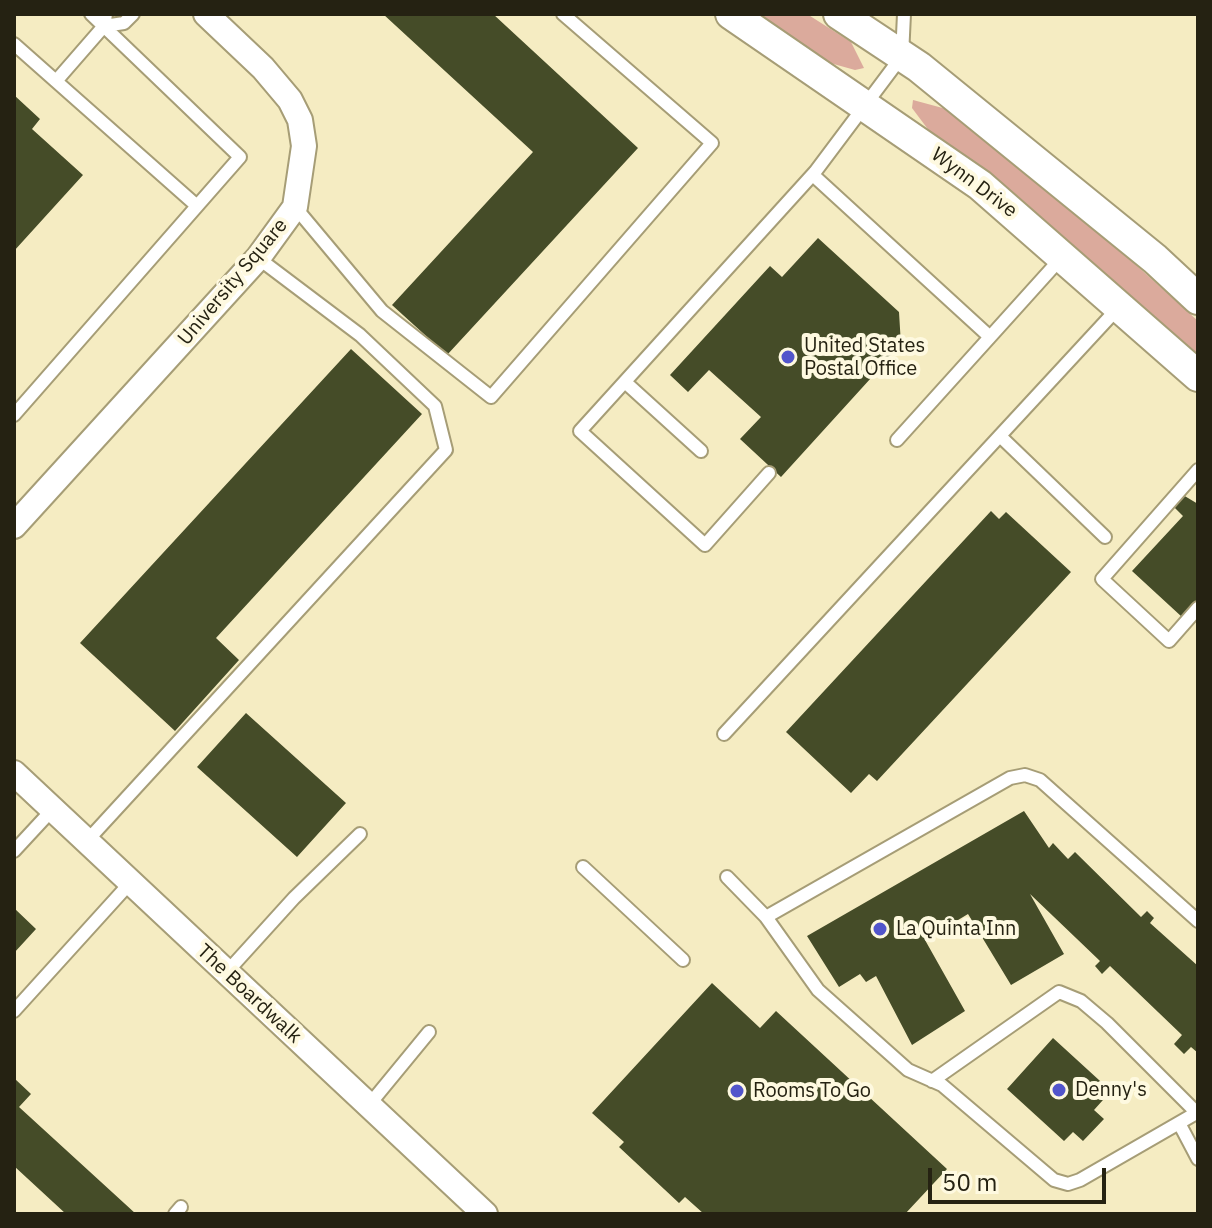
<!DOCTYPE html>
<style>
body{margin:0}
#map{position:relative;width:1212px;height:1228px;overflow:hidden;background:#f5ecc2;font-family:"IBM Plex Sans",sans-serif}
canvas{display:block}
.frame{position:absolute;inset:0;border:16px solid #252212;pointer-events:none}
.scale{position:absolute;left:928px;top:1168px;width:178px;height:36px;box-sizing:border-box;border:4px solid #252212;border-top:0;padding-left:10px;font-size:24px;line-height:28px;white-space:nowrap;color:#252212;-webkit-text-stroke:6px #fef9e0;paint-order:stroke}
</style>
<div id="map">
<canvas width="1212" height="1228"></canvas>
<div class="frame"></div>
<div class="scale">50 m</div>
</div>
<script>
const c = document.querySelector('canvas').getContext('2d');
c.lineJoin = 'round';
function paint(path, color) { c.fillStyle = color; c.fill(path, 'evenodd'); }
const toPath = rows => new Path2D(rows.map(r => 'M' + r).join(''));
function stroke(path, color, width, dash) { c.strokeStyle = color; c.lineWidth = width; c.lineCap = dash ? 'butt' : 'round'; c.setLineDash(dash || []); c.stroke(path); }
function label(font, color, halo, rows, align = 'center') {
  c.font = font + ' "IBM Plex Sans",sans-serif'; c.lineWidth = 8; c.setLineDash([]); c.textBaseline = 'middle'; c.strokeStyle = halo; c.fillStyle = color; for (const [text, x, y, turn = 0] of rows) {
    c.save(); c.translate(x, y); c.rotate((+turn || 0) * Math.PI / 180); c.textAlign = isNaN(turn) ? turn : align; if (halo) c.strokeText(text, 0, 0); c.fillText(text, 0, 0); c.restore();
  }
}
const green = toPath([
 [752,14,807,14,851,42,864,68,855,70,830,63],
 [913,100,950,110,1115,246,1198,321,1198,361,986,174,930,132,912,108]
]);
const building = toPath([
 [383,14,493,14,638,148,447,355,392,305,533,152],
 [14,95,40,119,32,129,83,175,14,251],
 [818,238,899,312,901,345,781,477,740,439,761,417,709,370,688,392,670,375,770,266,782,277],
 [351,349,422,414,216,638,239,660,175,731,80,643],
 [1183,495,1198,504,1198,599,1182,617,1132,571,1183,516,1173,506],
 [991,511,999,519,1006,512,1071,572,877,781,869,774,851,793,786,732],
 [246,713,346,803,297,857,197,767],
 [1024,811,1049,848,1053,843,1068,859,1075,852,1141,917,1147,911,1154,918,1150,923,1198,966,1198,1053,1191,1047,1184,1054,1174,1044,1182,1035,1110,966,1102,974,1095,966,1100,961,1030,894,1064,954,1011,985,968,914,925,940,965,1011,912,1045,876,976,866,982,860,974,839,987,807,936],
 [14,908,36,929,14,953],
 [712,983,760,1028,776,1011,947,1169,905,1214,704,1214,685,1197,679,1203,619,1147,624,1142,592,1113],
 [1053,1038,1111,1091,1094,1110,1104,1119,1083,1141,1073,1132,1064,1141,1007,1089],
 [14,1078,31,1094,19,1107,136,1214,66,1214,14,1166]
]);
const service = toPath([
 [104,26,124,23,133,14],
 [14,44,197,206],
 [57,80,104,26,106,14],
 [813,175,990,337,897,440],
 [295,207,382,311,491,397,712,143,563,14],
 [990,337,1063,256],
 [625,382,701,451],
 [14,415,240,157,91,14],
 [1001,437,1105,537],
 [1198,470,1102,579,1169,641,1198,608],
 [769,473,705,545,580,431,815,172,902,56,904,14],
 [724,734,1118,308],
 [86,842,446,450,435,406,360,335,258,258],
 [14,851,52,810],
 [583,867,683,960],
 [727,877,766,917,818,990,908,1070,942,1085,1054,1180,1068,1184,1080,1180,1198,1112],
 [766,917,1010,778,1025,775,1040,780,1198,921],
 [226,973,294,898,360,834],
 [14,1011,130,883],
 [932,1081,1059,992,1081,1001,1107,1023,1197,1113],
 [369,1105,429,1032],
 [1179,1123,1198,1159],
 [175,1214,181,1207]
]);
const minor = toPath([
 [14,526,258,258,295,207,304,146,300,120,290,100,263,68,206,14],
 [14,773,485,1214]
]);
const tertiary = toPath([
 [731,14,980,185,1198,376],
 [839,14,919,67,1155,259,1198,299]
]);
const markers = [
 [788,357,8,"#5255cb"],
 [880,929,8,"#5255cb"],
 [1059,1090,8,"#5255cb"],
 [737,1091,8,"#5255cb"]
];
const streetNames = [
 ["Wynn Drive",974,183,37],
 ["University Square",233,282,-50],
 ["The Boardwalk",249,994,43]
];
const poiNames = [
 ["United States",804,346],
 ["Postal Office",804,369],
 ["La Quinta Inn",896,929],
 ["Denny's",1075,1090],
 ["Rooms To Go",753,1091]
];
paint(green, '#dbaa9c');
paint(building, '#454c28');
stroke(service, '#a69d76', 16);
stroke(minor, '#a69d76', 28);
stroke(tertiary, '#a69d76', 34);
stroke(service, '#fff', 12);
stroke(minor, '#fff', 24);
stroke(tertiary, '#fff', 30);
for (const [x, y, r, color] of markers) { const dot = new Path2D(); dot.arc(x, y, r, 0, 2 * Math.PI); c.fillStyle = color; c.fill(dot); stroke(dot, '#fef9e0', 3); }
label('20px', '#252212', '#fef9e0', streetNames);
label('20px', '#252212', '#fef9e0', poiNames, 'left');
</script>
